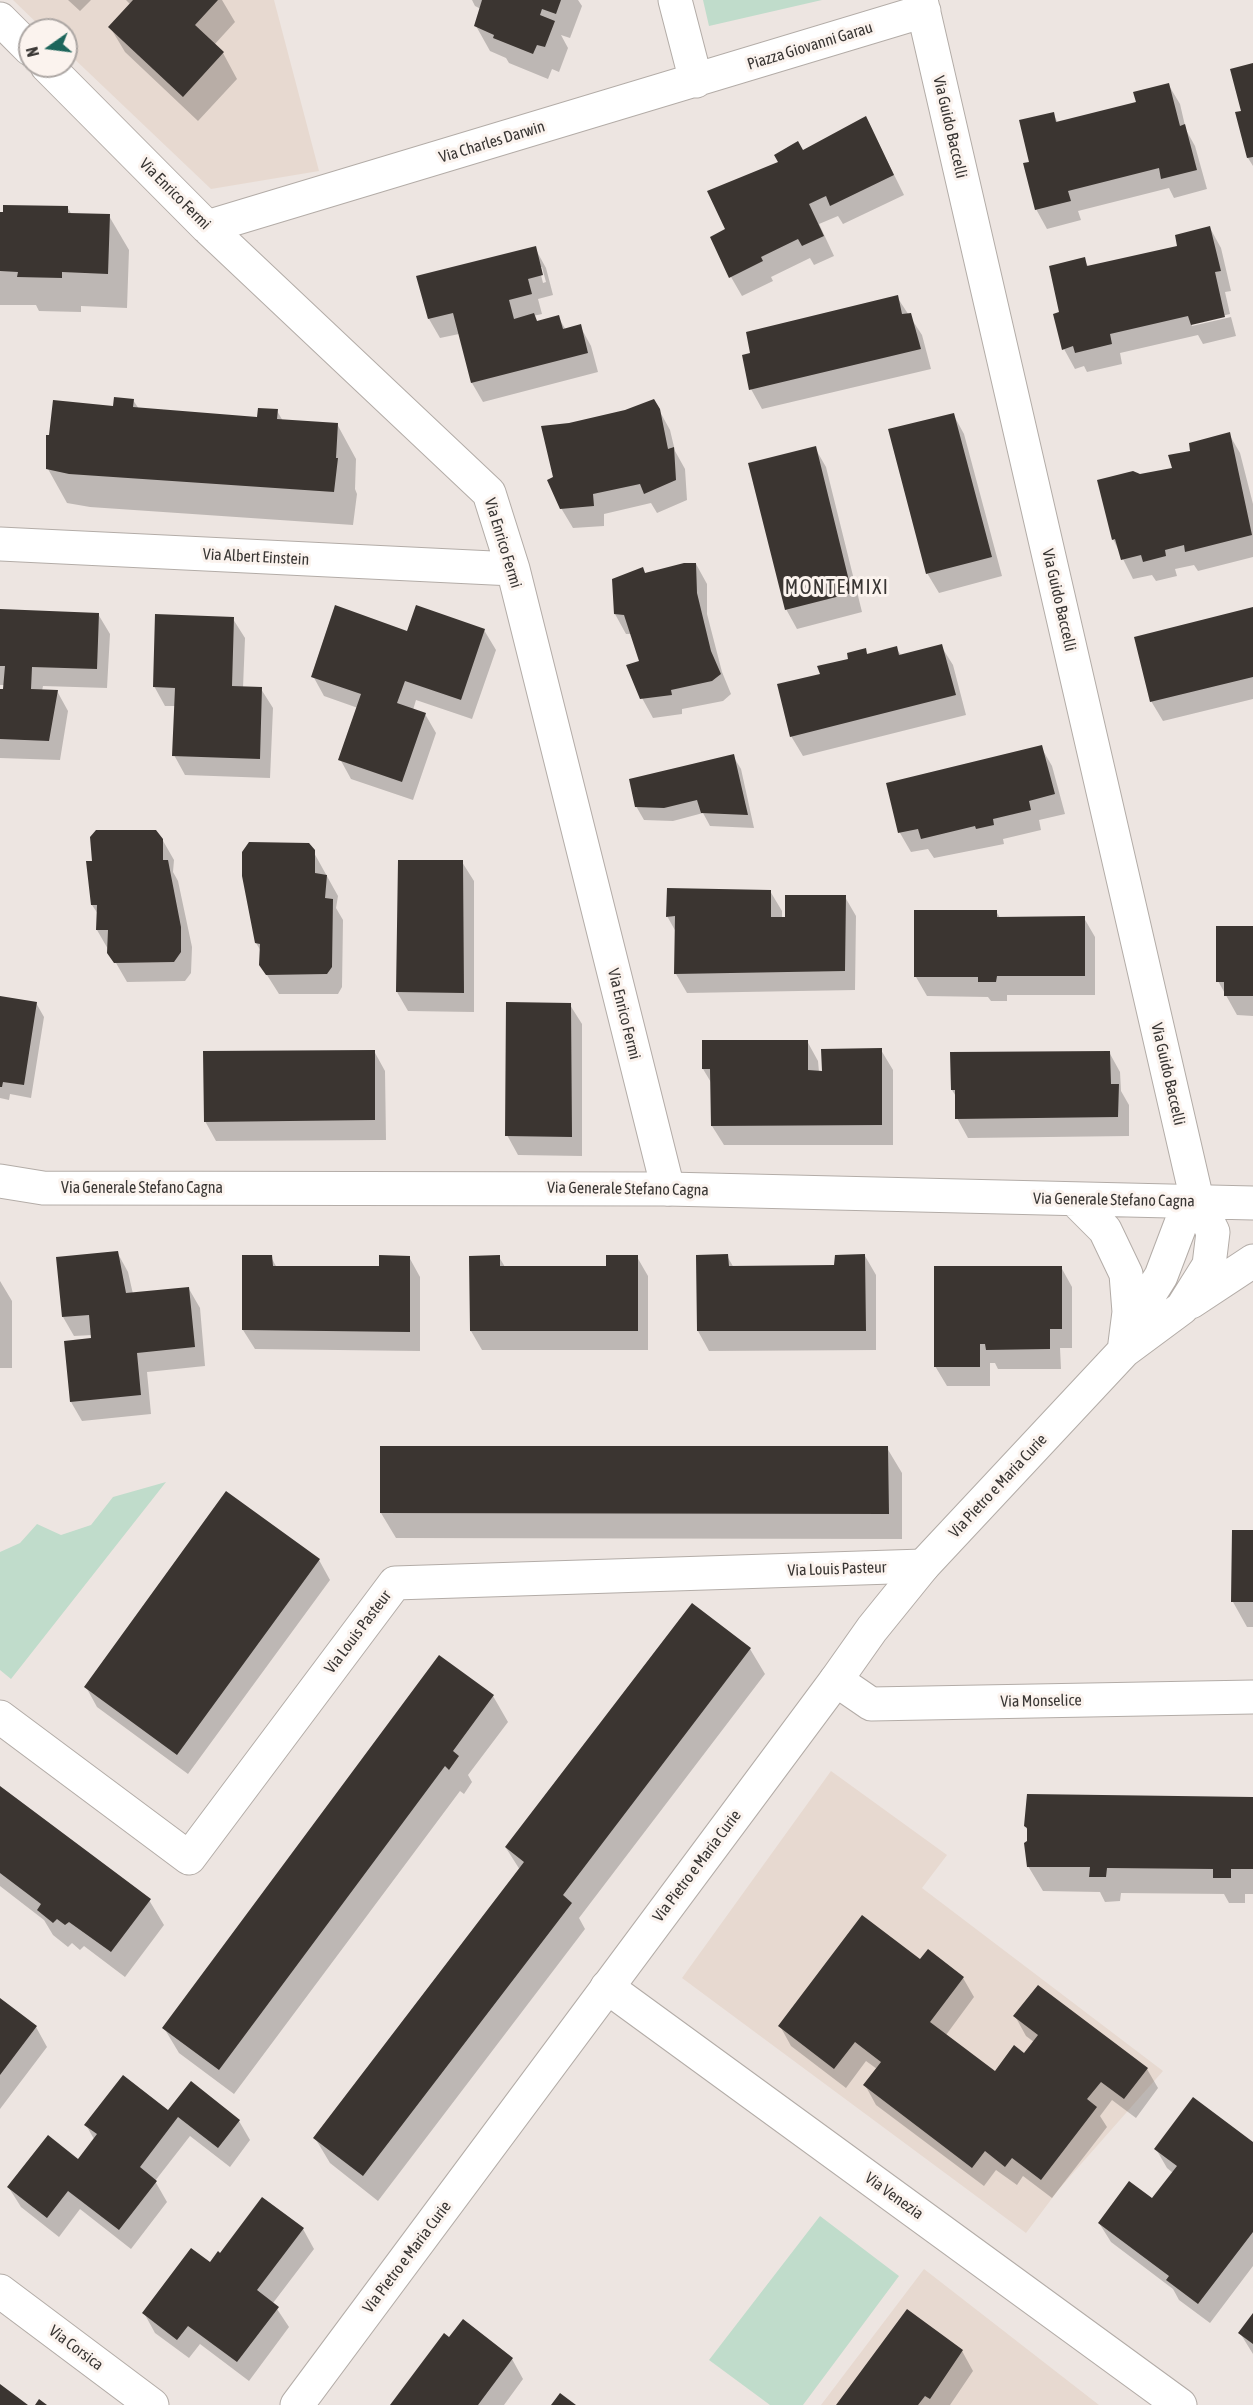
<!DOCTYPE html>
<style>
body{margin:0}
#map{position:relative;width:1253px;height:2405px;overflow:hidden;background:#ede5e1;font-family:"Asap Condensed",sans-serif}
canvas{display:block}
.north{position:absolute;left:18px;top:18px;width:60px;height:60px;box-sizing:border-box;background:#fbf3ee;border:2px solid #ada7a4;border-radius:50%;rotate:256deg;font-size:16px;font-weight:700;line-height:24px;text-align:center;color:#393634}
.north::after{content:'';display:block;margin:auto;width:21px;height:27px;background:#1d655b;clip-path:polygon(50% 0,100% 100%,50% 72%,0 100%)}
</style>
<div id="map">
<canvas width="1253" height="2405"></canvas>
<div class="north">N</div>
</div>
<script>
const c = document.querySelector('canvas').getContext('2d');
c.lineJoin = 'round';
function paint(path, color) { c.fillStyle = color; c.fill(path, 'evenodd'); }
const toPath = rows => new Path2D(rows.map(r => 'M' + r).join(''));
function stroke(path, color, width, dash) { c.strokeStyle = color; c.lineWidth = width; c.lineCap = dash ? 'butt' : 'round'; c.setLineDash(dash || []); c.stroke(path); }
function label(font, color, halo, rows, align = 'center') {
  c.font = font + ' "Asap Condensed",sans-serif'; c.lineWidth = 6; c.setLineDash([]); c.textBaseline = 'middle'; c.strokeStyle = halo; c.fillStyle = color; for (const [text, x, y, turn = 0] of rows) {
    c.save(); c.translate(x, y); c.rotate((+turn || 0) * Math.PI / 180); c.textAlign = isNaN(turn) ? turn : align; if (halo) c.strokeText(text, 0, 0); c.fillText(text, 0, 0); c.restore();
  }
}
const built = toPath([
 [13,0,274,0,319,171,211,189,66,51,66,30,44,30],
 [831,1771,947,1855,922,1888,1163,2071,1059,2189,1026,2233,682,1978],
 [924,2269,1099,2405,821,2405]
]);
const green = toPath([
 [703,0,822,0,709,26],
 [166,1482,11,1679,0,1670,0,1552,20,1543,37,1524,61,1535,91,1525,113,1497],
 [820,2216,899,2276,803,2405,770,2405,709,2360]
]);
const shadow = toPath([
 [68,0,91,0,80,11],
 [126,0,222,0,235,22,214,45,223,53,237,79,198,121,125,52,110,27,131,5],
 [472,0,578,0,582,6,570,38,561,35,568,48,559,72,552,69,548,79,509,63,506,58,490,51,476,26,481,9,475,6],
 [1253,64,1253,166,1248,158,1243,112],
 [1168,84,1180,104,1186,130,1195,146,1207,189,1174,198,1169,188,1078,211,1081,220,1047,229,1036,209,1031,163,1053,113,1058,123,1137,103],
 [866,118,904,195,843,224,838,216,819,224,834,256,814,265,810,258,771,277,773,281,742,296,731,277,727,230,780,163],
 [67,207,72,215,109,216,129,250,127,308,81,306,81,312,39,311,36,305,0,305,0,214],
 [1210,228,1221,248,1231,291,1225,292,1230,314,1192,323,1192,326,1231,317,1236,336,1203,344,1198,335,1120,353,1122,364,1087,372,1084,366,1075,369,1064,349,1061,314,1084,259,1089,268,1179,247],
 [535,248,546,268,553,295,538,299,542,314,533,316,537,322,558,317,566,330,580,326,591,346,598,372,483,402,472,383,459,334,440,338,429,319,418,277],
 [539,267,542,267,546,282,543,283],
 [897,297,922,335,931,369,762,409,751,389],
 [133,400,139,409,259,418,277,411,283,421,337,424,356,459,355,489,357,494,353,525,90,507,67,503,48,469,50,436],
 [654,401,670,430,675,451,685,469,687,500,657,513,651,503,604,514,604,526,573,528,561,508,555,478,569,425,626,412],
 [953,414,964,434,1002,576,939,593,927,573],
 [1229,434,1240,453,1253,504,1253,557,1198,571,1194,565,1175,569,1177,576,1156,581,1152,575,1133,579,1113,539,1140,476,1173,469,1192,452],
 [815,448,826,467,862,612,797,629,786,609],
 [696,564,707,584,707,614,722,672,731,694,723,701,682,709,682,714,653,718,642,698,641,662,632,634,626,634,615,614,645,574],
 [1253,609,1253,699,1163,721,1151,701],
 [0,611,98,614,110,634,107,688,43,686,42,691,57,691,68,711,60,760,0,758,0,690,5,691,5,685,0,685],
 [233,619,245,638,243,688,261,689,273,708,270,778,185,775,174,755,176,706,165,706,154,686],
 [484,630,496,650,472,719,416,700,413,710,425,714,436,733,413,800,351,779,340,759,358,708,324,696,313,676,408,632],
 [941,646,953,665,966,715,803,756,791,736,822,675,865,650,868,655,896,648,901,655],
 [1041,747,1052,766,1065,814,1039,820,1041,830,1003,839,1004,844,934,858,928,849,911,852,900,833,888,784],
 [733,756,741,769,754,828,710,826,703,813,673,821,644,820,636,806],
 [162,839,174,860,173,872,178,881,192,947,191,973,185,981,127,982,97,930,98,914,92,905,94,862],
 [313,851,338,896,336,908,343,920,342,987,338,994,279,994,260,964,261,951,256,943],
 [462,862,474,881,474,1012,408,1011,397,992],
 [770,891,782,911,782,918,845,897,856,916,855,990,687,993,676,974,676,932,667,916],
 [996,911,1000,918,1084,918,1095,937,1095,995,1007,995,1007,1001,991,1001,988,997,927,996,916,977],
 [1253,927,1253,1016,1237,1015,1218,981],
 [0,998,36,1003,44,1017,31,1098,10,1094,9,1100,0,1098],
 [570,1005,582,1024,582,1156,518,1155,507,1135],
 [807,1041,818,1061,819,1072,881,1050,893,1070,893,1145,724,1145,712,1126,712,1084,703,1069],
 [374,1051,385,1071,386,1140,216,1141,205,1121],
 [1109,1052,1120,1072,1121,1091,1129,1105,1129,1136,968,1138,957,1118,957,1098,952,1090],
 [117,1252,128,1272,133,1294,189,1289,200,1308,205,1366,147,1372,151,1414,82,1421,71,1402,92,1335,74,1336,63,1317],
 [727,1256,734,1268,835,1267,865,1256,876,1275,876,1350,709,1351,698,1331],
 [271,1257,277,1268,380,1268,409,1257,420,1277,420,1351,255,1349,243,1330],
 [499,1257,505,1267,607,1268,637,1257,648,1276,648,1350,482,1350,471,1331],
 [1061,1267,1072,1287,1072,1348,1060,1348,1061,1369,998,1369,995,1363,990,1363,990,1386,947,1386,935,1366],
 [0,1281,12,1301,12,1368,0,1368],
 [887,1448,902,1473,902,1539,396,1538,381,1513],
 [1253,1531,1253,1627,1247,1627,1233,1602],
 [319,1560,330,1580,188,1774,97,1707,86,1687],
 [750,1649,765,1674,579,1918,585,1929,378,2201,330,2163,315,2138,520,1870,506,1848],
 [440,1657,493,1696,508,1722,468,1775,472,1782,464,1794,460,1791,234,2094,179,2053,164,2028],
 [0,1788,149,1900,164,1925,125,1977,84,1946,80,1950,72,1943,68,1947,53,1935,44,1920,0,1886],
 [1253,1799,1253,1894,1245,1894,1245,1903,1229,1903,1224,1894,1121,1893,1120,1901,1105,1902,1100,1892,1043,1891,1028,1866,1028,1831,1025,1826],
 [920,1962,963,1978,974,1997,946,2035,995,2073,1025,2055,1034,2042,1026,2036,1015,2016,1147,2069,1158,2088,1136,2118,1112,2100,1100,2116,1107,2127,1052,2198,1023,2176,1017,2185,996,2170,984,2186,876,2105,865,2085,877,2069,866,2061,846,2088,791,2046,780,2026],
 [0,2000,36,2027,47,2047,0,2109],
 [169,2112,239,2121,250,2140,230,2167,190,2136,155,2181,167,2202,131,2249,80,2209,59,2237,21,2207,9,2188,78,2161,94,2139,86,2125],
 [1253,2144,1253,2266,1210,2323,1179,2300,1173,2289,1111,2242,1099,2223,1153,2200,1173,2173,1167,2168,1156,2149],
 [303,2229,314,2249,273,2303,289,2327,249,2381,200,2344,189,2358,155,2333,144,2313,221,2255],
 [1253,2316,1253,2354,1240,2333],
 [449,2339,512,2359,523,2379,504,2405,392,2405],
 [962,2351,973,2371,950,2405,838,2405]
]);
const building = toPath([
 [133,0,218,0,195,25,224,52,183,97,108,27],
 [482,0,561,0,556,14,542,9,540,15,555,21,545,47,537,45,533,54,493,38,494,35,474,26],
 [1253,63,1253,157,1247,158,1235,112,1241,111,1230,69],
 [1169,83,1180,126,1185,124,1197,170,1161,179,1159,168,1068,191,1071,201,1035,210,1023,163,1029,162,1019,120,1054,112,1056,122,1136,102,1133,92],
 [866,116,894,175,830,206,826,196,809,204,824,236,802,246,798,239,761,257,763,261,729,278,710,237,725,229,707,191,778,162,774,155,798,141,803,150],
 [3,205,68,206,68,213,110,214,108,274,62,272,62,278,17,277,18,272,0,271,0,212,3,212],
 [1210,226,1221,271,1215,272,1225,317,1191,325,1188,316,1110,334,1112,344,1075,353,1073,346,1062,350,1053,314,1059,312,1049,266,1085,257,1087,266,1177,246,1175,235],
 [536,246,543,275,528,279,532,294,509,300,514,319,534,313,537,321,559,315,563,329,581,324,588,353,471,383,453,313,428,319,416,276],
 [898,295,902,314,911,313,921,349,749,390,742,355,750,353,746,332],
 [114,397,134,399,133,407,257,417,258,408,278,409,277,419,338,423,336,458,338,458,334,492,69,474,46,469,46,435,49,435,53,400,113,406],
 [654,399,660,409,668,449,674,447,676,480,644,494,640,484,593,494,594,506,560,509,547,480,553,477,541,426,569,423,625,410],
 [954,413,992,557,926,574,888,429],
 [1230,432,1252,535,1185,552,1184,545,1165,550,1166,556,1143,562,1141,555,1121,560,1115,539,1112,540,1097,480,1133,471,1140,474,1172,468,1168,455,1190,451,1189,443],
 [816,446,852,593,785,610,748,463],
 [684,563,696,563,697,593,711,651,721,674,712,681,671,690,672,695,640,699,626,665,639,661,624,615,614,614,612,579,643,567,645,573],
 [335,605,407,631,416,605,485,629,461,700,405,681,397,703,426,713,402,782,338,760,361,694,311,677],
 [1253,607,1253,677,1150,702,1134,637],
 [0,609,99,613,97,669,32,667,31,689,58,690,49,741,0,739,0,689,3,689,5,666,0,666],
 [155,614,234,617,232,686,262,687,260,759,172,756,175,688,153,687],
 [942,644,956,695,790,737,777,684,820,674,817,666,848,659,847,653,866,648,867,654,897,646,899,655],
 [1042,745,1055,794,1029,801,1031,810,993,819,994,825,976,829,975,826,921,839,918,829,898,833,886,783],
 [734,754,748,815,701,813,697,800,664,808,635,807,629,779],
 [96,830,156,830,163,839,163,860,168,860,181,927,181,952,174,962,114,963,107,953,108,930,96,930,97,905,91,905,86,861,92,861,90,837],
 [249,842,309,843,315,850,315,873,327,875,325,898,333,899,332,967,327,974,266,975,259,965,260,944,255,943,242,876,242,852],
 [398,860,463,860,464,993,396,992],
 [667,888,771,890,771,917,785,917,785,895,846,895,845,971,674,974,675,916,666,917],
 [914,910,997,910,997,917,1085,916,1085,976,997,976,996,982,978,982,978,977,914,977],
 [1216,926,1253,926,1253,996,1224,996,1224,982,1216,982],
 [0,996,37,1002,24,1085,3,1082,2,1087,0,1087],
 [506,1002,571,1003,572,1137,505,1136],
 [702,1040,808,1040,808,1070,822,1071,821,1049,882,1048,882,1125,711,1126,710,1069,702,1069],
 [375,1050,375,1120,204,1122,203,1051],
 [1110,1051,1111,1084,1119,1084,1118,1117,955,1119,955,1090,951,1090,950,1052],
 [118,1251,126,1293,189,1287,195,1347,137,1353,141,1395,70,1402,64,1341,91,1338,89,1315,62,1317,56,1257],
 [728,1254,729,1266,834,1265,835,1255,865,1254,866,1331,697,1331,696,1255],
 [242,1255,272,1255,273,1266,379,1266,379,1255,410,1256,410,1332,242,1330],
 [500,1255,500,1266,606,1266,606,1255,638,1255,638,1331,470,1331,469,1256],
 [934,1266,1062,1266,1062,1329,1050,1329,1050,1349,986,1350,985,1344,980,1344,980,1367,934,1367],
 [380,1446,888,1446,889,1514,380,1513],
 [226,1491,320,1559,177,1755,84,1687],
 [1232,1530,1253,1530,1253,1602,1231,1602],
 [692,1603,751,1648,563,1895,572,1903,363,2176,313,2138,524,1862,505,1847],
 [439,1655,494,1695,453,1751,459,1756,449,1770,445,1766,219,2070,162,2028],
 [0,1786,151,1899,111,1952,69,1922,65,1925,57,1919,53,1923,37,1910,41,1904,0,1873],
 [1027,1794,1253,1797,1253,1869,1231,1869,1231,1878,1213,1878,1213,1869,1107,1868,1106,1877,1089,1877,1090,1867,1027,1867,1024,1843,1027,1841,1027,1828,1024,1826],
 [862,1915,920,1959,928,1949,964,1977,930,2022,995,2071,1014,2045,1024,2053,1038,2035,1013,2016,1038,1985,1148,2068,1124,2099,1101,2082,1087,2099,1097,2107,1041,2180,1012,2158,1005,2167,985,2151,972,2168,863,2085,881,2062,855,2042,834,2069,778,2026],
 [0,1998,37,2026,0,2075],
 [123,2075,168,2110,191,2081,240,2120,218,2148,178,2117,140,2167,157,2181,119,2230,68,2191,47,2218,7,2187,48,2135,78,2159,97,2134,84,2125],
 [1193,2097,1253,2142,1253,2232,1198,2304,1166,2280,1169,2276,1098,2223,1129,2181,1152,2198,1177,2166,1154,2149],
 [262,2197,304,2228,257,2290,279,2307,237,2362,188,2326,177,2340,142,2313,191,2248,210,2262,218,2251,220,2253],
 [907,2309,963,2350,930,2399,925,2396,918,2405,836,2405],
 [1253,2313,1253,2344,1238,2333],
 [463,2319,513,2358,478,2405,390,2405,444,2333,449,2337],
 [0,2384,28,2405,0,2405],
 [560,2393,576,2405,551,2405],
 [39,2399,47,2405,35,2405]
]);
const minor = toPath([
 [675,0,696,81],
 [921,0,1197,1200],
 [0,19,30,49],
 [47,66,207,227,489,493,513,569,668,1189],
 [207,227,924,11],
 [0,544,513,569],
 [836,1680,871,1704,1253,1697],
 [0,1717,189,1858,395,1583,923,1566],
 [607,1987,1180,2405],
 [0,2291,152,2405]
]);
const tertiary = toPath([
 [0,1181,43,1188,668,1189,1253,1203],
 [1075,1200,1105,1230,1126,1274,1129,1312,1124,1351],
 [1191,1302,1253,1261],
 [1129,1312,1146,1300,1161,1276,1183,1218,1197,1200],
 [297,2405,836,1680,872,1629,923,1566,1124,1351,1182,1308,1209,1265,1213,1232,1197,1200]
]);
const streetNames = [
 ["Piazza Giovanni Garau",810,46,-17],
 ["Via Guido Baccelli",950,127,77],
 ["Via Charles Darwin",492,142,-17],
 ["Via Enrico Fermi",175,194,45],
 ["Via Enrico Fermi",503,543,73],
 ["Via Albert Einstein",256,557,3],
 ["Via Guido Baccelli",1059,600,77],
 ["Via Enrico Fermi",624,1014,76],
 ["Via Guido Baccelli",1168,1074,77],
 ["Via Generale Stefano Cagna",142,1188],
 ["Via Generale Stefano Cagna",628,1189,1],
 ["Via Generale Stefano Cagna",1114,1200,1],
 ["Via Pietro e Maria Curie",998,1486,-47],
 ["Via Louis Pasteur",837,1569,-2],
 ["Via Louis Pasteur",358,1632,-53],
 ["Via Monselice",1041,1701,-1],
 ["Via Pietro e Maria Curie",697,1866,-53],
 ["Via Venezia",894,2196,36],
 ["Via Pietro e Maria Curie",407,2257,-53],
 ["Via Corsica",76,2348,37]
];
const quarterNames = [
 ["MONTE MIXI",837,588]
];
paint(built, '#e7d9d0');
paint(green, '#c0dccb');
paint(shadow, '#0003');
paint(building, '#3b3531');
stroke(minor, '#b3aca7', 35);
stroke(tertiary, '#b3aca7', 35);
stroke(minor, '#fff', 33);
stroke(tertiary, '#fff', 33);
label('16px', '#393634', '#fbf3ee', streetNames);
c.letterSpacing = '1.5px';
label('20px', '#393634', '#fbf3ee', quarterNames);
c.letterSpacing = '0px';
</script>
